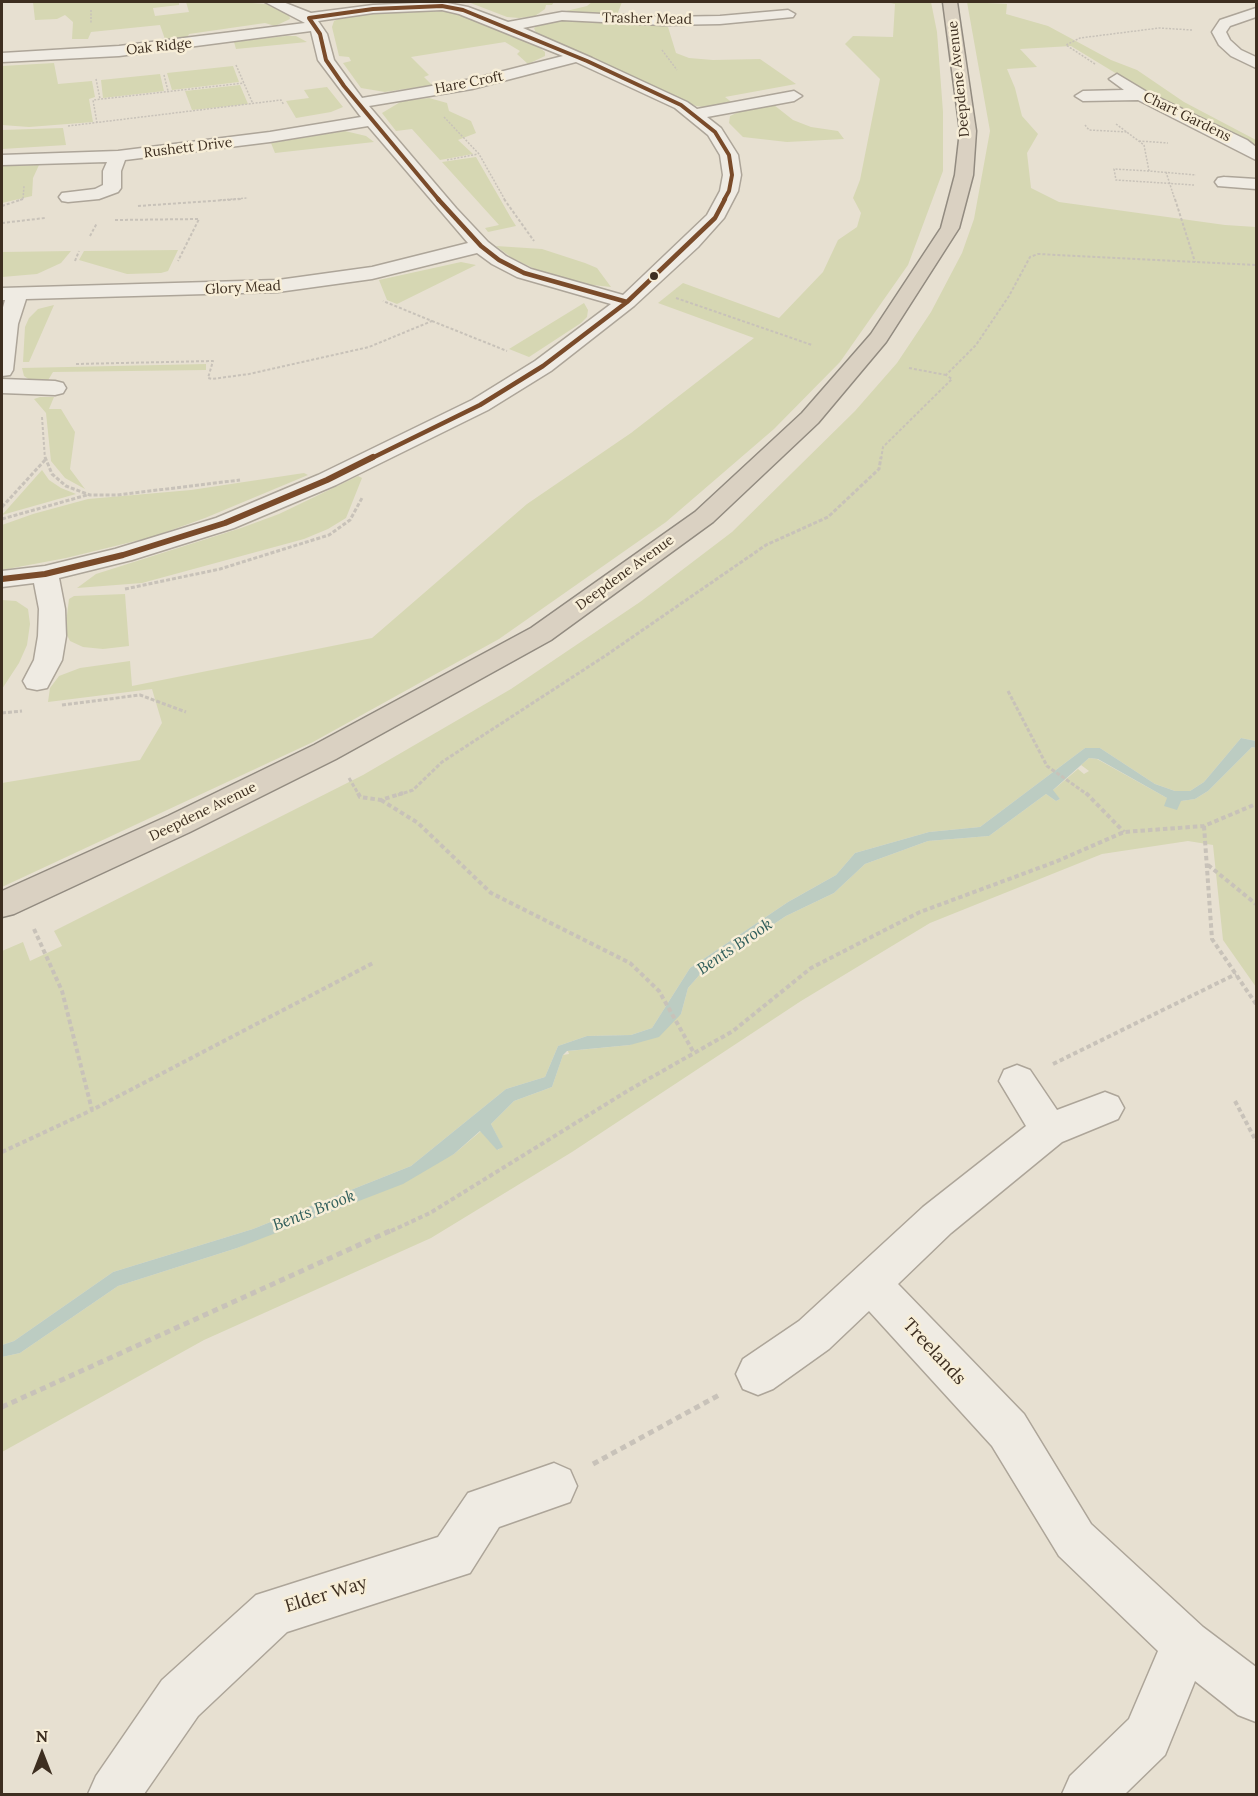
<!DOCTYPE html>
<style>
body{margin:0}
#map{position:relative;width:1258px;height:1796px;overflow:hidden;background:#e7e0d1;font-family:Lora,serif}
canvas{display:block}
.frame{position:absolute;inset:0;border:3px solid #3d2e20;pointer-events:none}
.north{position:absolute;left:12px;top:1724px;width:60px;height:60px;-webkit-text-stroke:4px #f7eed8;paint-order:stroke;rotate:0deg;font-size:16px;font-weight:700;line-height:24px;text-align:center;color:#3d2e20}
.north::after{content:'';display:block;margin:auto;width:21px;height:27px;background:#3d2e20;clip-path:polygon(50% 0,100% 100%,50% 72%,0 100%)}
</style>
<div id="map">
<canvas width="1258" height="1796"></canvas>
<div class="frame"></div>
<div class="north">N</div>
</div>
<script>
const c = document.querySelector('canvas').getContext('2d');
c.lineJoin = 'round';
function paint(path, color) { c.fillStyle = color; c.fill(path, 'evenodd'); }
const toPath = rows => new Path2D(rows.map(r => 'M' + r).join(''));
function stroke(path, color, width, dash) { c.strokeStyle = color; c.lineWidth = width; c.lineCap = dash ? 'butt' : 'round'; c.setLineDash(dash || []); c.stroke(path); }
function label(font, color, halo, rows, align = 'center') {
  c.font = font + ' Lora,serif'; c.lineWidth = 5; c.setLineDash([]); c.textBaseline = 'middle'; c.strokeStyle = halo; c.fillStyle = color; for (const [text, x, y, turn = 0] of rows) {
    c.save(); c.translate(x, y); c.rotate((+turn || 0) * Math.PI / 180); c.textAlign = isNaN(turn) ? turn : align; if (halo) c.strokeText(text, 0, 0); c.fillText(text, 0, 0); c.restore();
  }
}
const green = toPath([
 [33,2,185,2,179,2,179,5,153,8,155,16,189,12,186,2,238,2,266,4,289,15,290,19,275,26,265,23,189,34,186,40,166,42,160,25,91,32,88,39,72,39,73,22,65,15,57,19,35,20],
 [468,2,554,2,552,5,546,5,545,9,535,16,519,18,507,17],
 [592,2,622,2,617,15,562,12,587,6],
 [886,2,931,2,937,32,943,112,943,171,908,265,840,362,774,429,666,522,499,639,313,742,2,887,2,783,140,760,162,723,152,689,48,702,50,688,59,676,80,668,130,661,132,686,372,638,527,504,631,433,754,338,658,303,683,283,779,318,823,272,838,240,857,227,861,213,853,198,860,180,880,79,845,44,853,36,893,37,895,4],
 [967,2,1007,4,1006,14,1048,26,1111,60,1137,70,1184,102,1256,140,1256,151,1241,139,1140,88,1071,46,1020,49,1037,67,1007,69,1015,88,1022,116,1038,134,1027,153,1031,188,1059,202,1225,225,1256,227,1256,741,1241,738,1204,782,1190,791,1175,791,1155,784,1100,748,1085,748,980,827,929,832,855,853,836,875,788,902,690,968,652,1028,631,1035,587,1036,558,1046,545,1077,506,1089,411,1166,253,1229,113,1272,14,1341,2,1345,2,951,23,942,30,961,62,946,54,931,363,775,511,689,640,602,732,532,855,411,897,363,931,312,962,253,974,219,990,131],
 [405,10,457,12,540,48,545,52,545,56,528,64,517,54,520,51,505,42,411,57,429,75,424,77,432,85,385,92,361,88,343,63,351,61,349,57,339,56,332,27,334,21,340,18],
 [561,19,648,23,668,27,676,53,689,58,713,60,760,59,796,84,725,97,734,104,710,108,696,106,536,33,534,28,538,25],
 [286,36,296,36,307,42,236,49,234,42],
 [54,63,58,84,92,81,95,97,89,99,93,122,29,127,2,125,2,66],
 [233,66,239,82,172,90,167,73],
 [160,74,164,91,103,98,101,80],
 [240,85,248,104,192,110,185,91],
 [327,87,343,107,331,112,296,118,286,101,309,98,304,90],
 [429,98,447,103,449,111,471,121,476,133,458,140,473,154,440,160,412,129,396,131,382,113,402,101],
 [774,105,793,120,811,127,838,131,844,139,787,142,743,137,729,123,730,116,743,110],
 [63,128,66,145,2,149,2,130],
 [345,131,366,136,374,142,275,153,271,143],
 [476,157,511,218,516,226,488,232,485,228,499,225,442,162],
 [39,165,33,178,32,196,2,203,2,166],
 [496,246,542,249,585,263,597,268,611,287,583,284,535,269,512,258],
 [178,250,168,271,161,273,127,274,79,260,84,251],
 [71,251,61,263,37,274,2,277,2,252],
 [461,262,476,265,397,304,387,300,379,280],
 [584,303,588,310,587,317,581,323,529,357,509,349],
 [54,305,29,362,23,362,25,327,29,318,38,309],
 [206,364,206,370,53,372,47,382,33,382,24,376,22,368],
 [40,397,54,397,49,409,61,409,75,432,70,469,85,489,65,478,51,461,46,413,34,399],
 [42,470,49,480,61,488,76,494,2,515],
 [304,473,308,475,205,518,152,537,66,558,2,570,2,525,33,514,88,499,191,490],
 [358,476,362,478,346,518,328,529,304,539,142,583,77,588,96,574,241,528,279,514],
 [125,594,129,646,103,649,83,647,70,641,65,631,69,599,74,596],
 [2,600,16,601,28,609,30,624,27,645,19,663,2,689],
 [1252,747,1256,748,1256,987,1223,940,1213,845,1188,841,1102,854,930,923,801,1001,572,1152,431,1238,204,1340,2,1452,2,1357,20,1353,118,1286,237,1248,454,1154,481,1131,498,1150,502,1146,491,1124,514,1101,552,1087,563,1055,569,1054,568,1051,630,1045,681,1014,688,988,703,971,786,916,834,893,865,864,928,841,989,836,1046,794,1056,801,1060,799,1052,791,1078,769,1084,774,1089,771,1081,765,1089,758,1097,759,1167,798,1181,801,1195,799,1208,791]
]);
const water = toPath([
 [1241,738,1256,741,1256,748,1252,747,1208,791,1195,799,1181,801,1177,810,1164,806,1167,798,1098,759,1089,758,1053,790,1060,799,1056,801,1046,794,989,836,928,841,865,864,834,893,786,916,703,971,688,988,681,1014,659,1037,630,1045,567,1051,563,1055,552,1087,514,1101,491,1124,503,1147,497,1150,480,1131,454,1154,403,1184,237,1248,118,1286,20,1353,2,1357,2,1345,14,1341,113,1272,253,1229,411,1166,506,1089,545,1077,558,1046,587,1036,631,1035,652,1028,690,968,788,902,836,875,855,853,929,832,980,827,1085,748,1100,748,1155,784,1175,791,1190,791,1204,782]
]);
const pathFar4 = toPath([
 [197,2,202,2],
 [91,10,91,24],
 [662,50,677,70],
 [1095,64,1066,45,1080,38,1159,28,1192,30],
 [236,65,253,104],
 [164,75,168,91],
 [96,79,100,99],
 [444,117,479,154,505,200],
 [97,123,93,100,244,83],
 [1116,124,1144,145,1149,171,1196,175],
 [1085,125,1089,130,1127,132],
 [68,126,281,100,284,105],
 [1139,141,1168,143],
 [447,160,478,154],
 [1149,171,1114,169,1116,180,1194,185],
 [1166,172,1175,200],
 [20,200,23,199,24,186],
 [220,200,248,198]
]);
const pathFar3 = toPath([
 [504,199,534,241],
 [1175,199,1195,262],
 [2,206,23,199],
 [138,206,241,199],
 [115,220,199,219,178,261],
 [2,223,45,218],
 [90,236,97,223],
 [75,261,79,251],
 [676,298,812,345],
 [432,321,507,351],
 [76,364,213,361,208,378,212,379,249,374,369,347,432,321,383,301],
 [909,368,946,375],
 [42,417,45,459],
 [881,459,883,447,952,379,946,375,976,345,1009,296,1030,257,1038,254,1256,265]
]);
const pathFar2 = toPath([
 [45,457,52,474,66,486,90,495,117,495,240,480],
 [2,507,45,460],
 [2,519,87,495],
 [125,589,220,569,329,535,350,520,362,498],
 [1008,691,1047,766,1088,795],
 [62,705,140,695,186,712],
 [2,713,22,711],
 [349,778,359,795],
 [398,795,413,790,442,762,605,656,766,545,828,517,879,469,881,457]
]);
const pathFar1 = toPath([
 [358,793,360,797,381,800,403,793],
 [1086,793,1124,832],
 [381,800,418,823,491,893,630,963,659,991,694,1053],
 [1204,826,1212,939,1256,1004],
 [1208,865,1256,904],
 [34,929,62,991,92,1110,373,963],
 [1053,1064,1236,974],
 [1235,1101,1256,1141],
 [2,1152,92,1110],
 [391,1231,430,1213,629,1090,733,1031,811,968,920,912,1055,862,1124,832,1204,826,1256,804]
]);
const path = toPath([
 [2,1407,394,1229],
 [593,1464,721,1394]
]);
const minor = toPath([
 [265,2,283,2,311,13,373,5,442,2,468,7,508,22,562,12,663,17,720,16,788,10,795,14,793,17,720,24,663,25,562,20,523,28,592,58,687,102,697,109,794,91,802,96,794,101,707,117,721,128,738,155,741,175,738,191,724,218,698,247,634,306,551,371,488,410,336,485,234,528,132,560,59,578,65,609,66,636,62,660,47,688,37,690,27,688,23,681,34,660,38,636,39,609,34,583,2,587,2,571,45,566,115,549,216,518,318,475,472,400,535,361,611,304,517,277,492,264,477,253,372,279,278,292,26,299,18,324,13,370,10,375,2,376,2,311,5,300,2,300,2,288,278,280,372,267,468,243,368,126,270,142,125,160,121,171,121,188,118,192,99,199,68,202,62,201,59,197,62,193,95,189,103,185,103,171,107,162,2,165,2,155,118,151,270,132,361,117,318,60,311,31,119,56,2,62,2,53,119,46,305,23,265,2],
 [442,10,459,14,563,56,472,79,362,98,334,60,327,34,318,21,373,13,442,10],
 [576,62,675,108,708,135,720,155,723,175,720,191,707,215,623,295,531,269,506,256,488,242,456,208,369,106,472,89,576,62],
 [1256,8,1256,17,1230,26,1226,32,1230,40,1241,50,1256,57,1256,68,1231,56,1219,45,1212,32,1220,20,1256,8],
 [1117,74,1147,92,1247,140,1256,147,1256,160,1138,100,1083,101,1075,96,1083,91,1124,90,1109,79,1117,74],
 [1224,177,1256,179,1256,189,1218,186,1215,182,1218,178,1224,177],
 [2,379,55,381,63,383,66,388,63,393,55,395,2,393,2,379],
 [1017,1065,1030,1070,1057,1110,1105,1092,1118,1097,1124,1108,1118,1119,1062,1142,951,1233,898,1284,1024,1414,1091,1524,1203,1627,1256,1667,1256,1722,1238,1715,1195,1681,1165,1755,1125,1794,1062,1794,1070,1776,1129,1719,1158,1651,1059,1556,992,1446,869,1311,829,1349,773,1389,758,1395,743,1389,736,1374,743,1359,799,1321,923,1207,1026,1126,999,1081,1004,1070,1017,1065],
 [554,1463,570,1470,577,1486,570,1502,499,1527,470,1573,287,1632,198,1716,144,1794,88,1794,96,1776,162,1680,256,1595,438,1537,468,1493,554,1463]
]);
const highway = toPath([
 [943,2,957,2,976,131,973,175,959,228,886,342,818,423,713,522,551,640,336,759,190,832,14,914,2,917,2,891,168,816,314,745,531,628,695,512,802,413,871,334,941,228,955,175,960,131,943,2]
]);
const bus1Far2 = toPath([
 [309,18,320,34,326,60,344,86,439,200],
 [309,18,373,9,442,6,463,10,587,61,681,105,715,132,729,155,732,175,729,191,724,200]
]);
const bus1Far1 = toPath([
 [438,199,481,246,499,260,524,273,627,302],
 [370,459,480,405,543,366,627,302,715,218,725,199]
]);
const bus1 = toPath([
 [2,579,45,574,123,555,225,523,327,480,373,457]
]);
const markers = [
 [654,276,5,"#3d2e20"]
];
const farStreetnames = [
 ["Trasher Mead",647,19,1],
 ["Oak Ridge",159,47,-6],
 ["Deepdene Avenue",959,79,-96],
 ["Hare Croft",469,83,-11],
 ["Chart Gardens",1187,117,26],
 ["Rushett Drive",188,148,-7],
 ["Glory Mead",243,288,-3],
 ["Deepdene Avenue",625,573,-36],
 ["Deepdene Avenue",203,812,-26]
];
const waterNames = [
 ["Bents Brook",735,947,-34],
 ["Bents Brook",314,1211,-21]
];
const nearStreetnames = [
 ["Treelands",934,1352,47],
 ["Elder Way",326,1595,-17]
];
paint(green, '#d6d7b3');
paint(water, '#bcccc2');
stroke(minor, '#ada599', 3);
stroke(highway, '#928b80', 3);
stroke(pathFar4, '#c8c2b9', 1.5, [2, 1.5]);
stroke(pathFar3, '#c8c2b9', 2, [3, 2]);
stroke(pathFar2, '#c8c2b9', 3, [4, 2]);
stroke(pathFar1, '#c8c2b9', 4, [4.5, 3]);
stroke(path, '#c8c2b9', 5, [6, 4.5]);
paint(minor, '#efebe3');
paint(highway, '#dad1c2');
stroke(bus1Far2, '#7a4b2a', 4);
stroke(bus1Far1, '#7a4b2a', 4.5);
stroke(bus1, '#7a4b2a', 6);
for (const [x, y, r, color] of markers) { const dot = new Path2D(); dot.arc(x, y, r, 0, 2 * Math.PI); c.fillStyle = color; c.fill(dot); stroke(dot, '#f7eed8', 2); }
label('14px', '#3d2e20', '#f7eed8', farStreetnames);
label('italic 16px', '#2f5d5a', '#f7eed8', waterNames);
label('18px', '#3d2e20', '#f7eed8', nearStreetnames);
</script>
